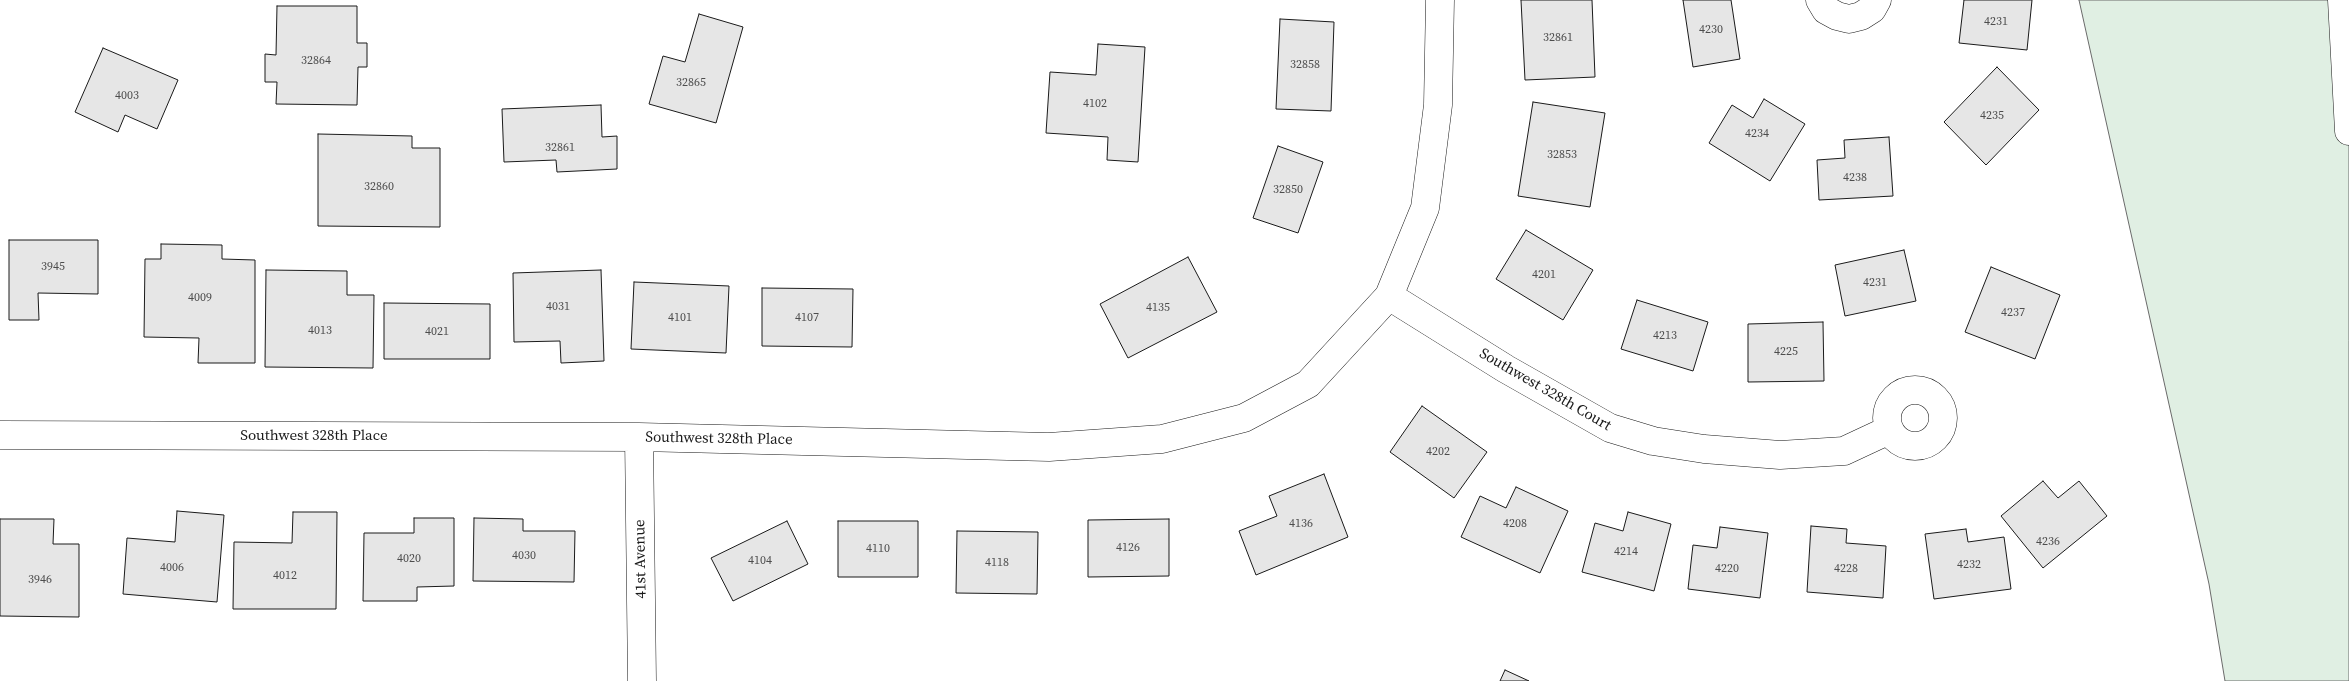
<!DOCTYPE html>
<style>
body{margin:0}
canvas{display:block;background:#fff}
</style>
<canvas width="2349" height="681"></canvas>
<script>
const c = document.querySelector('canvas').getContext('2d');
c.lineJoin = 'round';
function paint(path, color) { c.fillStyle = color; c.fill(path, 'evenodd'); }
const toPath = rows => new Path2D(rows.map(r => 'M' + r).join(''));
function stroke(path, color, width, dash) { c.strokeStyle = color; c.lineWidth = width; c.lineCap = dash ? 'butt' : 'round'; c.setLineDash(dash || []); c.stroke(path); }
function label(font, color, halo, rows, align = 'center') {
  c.font = font + ' "Source Serif 4",serif'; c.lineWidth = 4; c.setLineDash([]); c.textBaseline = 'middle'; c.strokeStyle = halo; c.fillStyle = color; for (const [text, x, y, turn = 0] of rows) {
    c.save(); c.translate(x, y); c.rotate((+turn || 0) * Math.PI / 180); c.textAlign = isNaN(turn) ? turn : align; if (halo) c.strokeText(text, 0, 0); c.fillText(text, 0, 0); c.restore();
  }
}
const green = toPath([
 [2079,0,2349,0,2349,681,2225,681,2209,584,2079,0]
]);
const building = toPath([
 [1521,0,1592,0,1595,77,1525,80,1521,0],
 [1683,0,1731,0,1740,59,1693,67,1683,0],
 [1964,0,2032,0,2027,50,1959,43,1964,0],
 [277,6,357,6,357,43,367,43,367,67,358,67,357,105,276,104,277,82,265,82,265,54,276,55,277,6],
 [699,14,743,27,716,123,649,104,663,56,685,62,699,14],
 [1280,19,1334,22,1331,111,1276,109,1280,19],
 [1098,44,1145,47,1138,162,1107,160,1108,137,1046,133,1050,72,1096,75,1098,44],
 [103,48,178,80,157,129,125,115,118,132,75,112,103,48],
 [1997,67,2039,110,1986,165,1944,122,1997,67],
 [1764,99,1805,124,1770,181,1709,143,1732,105,1753,118,1764,99],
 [1533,102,1605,113,1590,207,1518,196,1533,102],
 [601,105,602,137,617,136,617,169,557,172,556,160,504,162,502,109,601,105],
 [318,134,412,136,412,148,440,148,440,227,318,226,318,134],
 [1889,137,1893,196,1819,200,1817,160,1845,158,1844,140,1889,137],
 [1278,146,1323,162,1298,233,1253,218,1278,146],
 [1526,230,1593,270,1563,320,1496,279,1526,230],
 [9,240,98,240,98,294,38,293,39,320,9,320,9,240],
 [161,244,222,245,222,259,255,260,255,363,198,363,199,338,144,337,145,259,161,259,161,244],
 [1904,250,1916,301,1845,316,1835,265,1904,250],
 [1188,257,1217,312,1128,358,1100,304,1188,257],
 [1991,267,2060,295,2035,359,1965,332,1991,267],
 [266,270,347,271,347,295,374,295,373,368,265,367,266,270],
 [601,270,604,361,561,363,560,341,514,342,513,273,601,270],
 [634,282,729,286,726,353,631,349,634,282],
 [762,288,853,289,852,347,762,346,762,288],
 [1637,300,1708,322,1693,371,1621,349,1637,300],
 [384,303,490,304,490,359,384,359,384,303],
 [1823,322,1824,381,1748,382,1748,324,1823,322],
 [1422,406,1487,452,1454,498,1390,452,1422,406],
 [1324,474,1348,537,1256,575,1239,531,1277,516,1269,496,1324,474],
 [2043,481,2058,498,2079,481,2107,516,2043,568,2001,516,2043,481],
 [1516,487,1568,511,1540,573,1461,537,1480,496,1506,508,1516,487],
 [177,511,224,515,217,602,123,594,127,538,175,542,177,511],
 [293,512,337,512,336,609,233,609,234,542,292,543,293,512],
 [1628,512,1671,524,1654,591,1582,572,1595,523,1623,531,1628,512],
 [414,518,454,518,454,586,417,587,417,601,363,601,364,533,414,533,414,518],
 [474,518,523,519,523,531,575,531,574,582,473,581,474,518],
 [0,519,54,519,53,544,79,544,79,617,0,616,0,519],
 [1169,519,1169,576,1088,577,1088,520,1169,519],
 [787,521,808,564,733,601,711,558,787,521],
 [838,521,918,521,918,577,838,577,838,521],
 [1811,526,1847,529,1846,543,1886,546,1883,598,1807,592,1811,526],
 [1720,527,1768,533,1760,598,1688,589,1693,545,1717,548,1720,527],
 [1966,529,1968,542,2004,537,2011,589,1934,599,1925,534,1966,529],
 [957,531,1038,532,1037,594,956,593,957,531],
 [1505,670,1529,681,1500,681,1505,670]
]);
const minor = toPath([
 [1820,0,1826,10,1837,16,1849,19,1861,16,1872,9,1877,0],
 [1389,296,1506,369,1610,428,1653,441,1704,449,1780,455,1844,451,1889,430],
 '1887 418a28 28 0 1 1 56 0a28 28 0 1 1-56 0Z',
 [0,435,639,437,1049,447,1162,439,1244,418,1308,384,1389,296,1425,208,1438,105,1440,0],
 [639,437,642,681]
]);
const secondary = toPath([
 [2342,0,2349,131]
]);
const numberNames = [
 ["4231",1996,22],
 ["4230",1711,30],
 ["32861",1558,38],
 ["32864",316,61],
 ["32858",1305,65],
 ["32865",691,83],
 ["4003",127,96],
 ["4102",1095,104],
 ["4235",1992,116],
 ["4234",1757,134],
 ["32861",560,148],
 ["32853",1562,155],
 ["4238",1855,178],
 ["32860",379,187],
 ["32850",1288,190],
 ["3945",53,267],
 ["4201",1544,275],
 ["4231",1875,283],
 ["4009",200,298],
 ["4031",558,307],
 ["4135",1158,308],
 ["4237",2013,313],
 ["4101",680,318],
 ["4107",807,318],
 ["4013",320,331],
 ["4021",437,332],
 ["4213",1665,336],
 ["4225",1786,352],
 ["4202",1438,452],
 ["4136",1301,524],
 ["4208",1515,524],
 ["4236",2048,542],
 ["4126",1128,548],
 ["4110",878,549],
 ["4214",1626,552],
 ["4030",524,556],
 ["4020",409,559],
 ["4104",760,561],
 ["4118",997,563],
 ["4232",1969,565],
 ["4006",172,568],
 ["4220",1727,569],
 ["4228",1846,569],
 ["4012",285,576],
 ["3946",40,580]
];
const streetNames = [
 ["Southwest 328th Court",1545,390,30],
 ["Southwest 328th Place",314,436],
 ["Southwest 328th Place",719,439,1],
 ["41st Avenue",641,559,-91]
];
paint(green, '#e0efe3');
stroke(green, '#6a6a6a', 1);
paint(building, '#e6e6e6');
stroke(building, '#1a1a1a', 1);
stroke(minor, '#1a1a1a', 29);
stroke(secondary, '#1a1a1a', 29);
stroke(minor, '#fff', 28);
stroke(secondary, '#fff', 28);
label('12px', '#4d4d4d', null, numberNames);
label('15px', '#1a1a1a', '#fff', streetNames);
</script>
